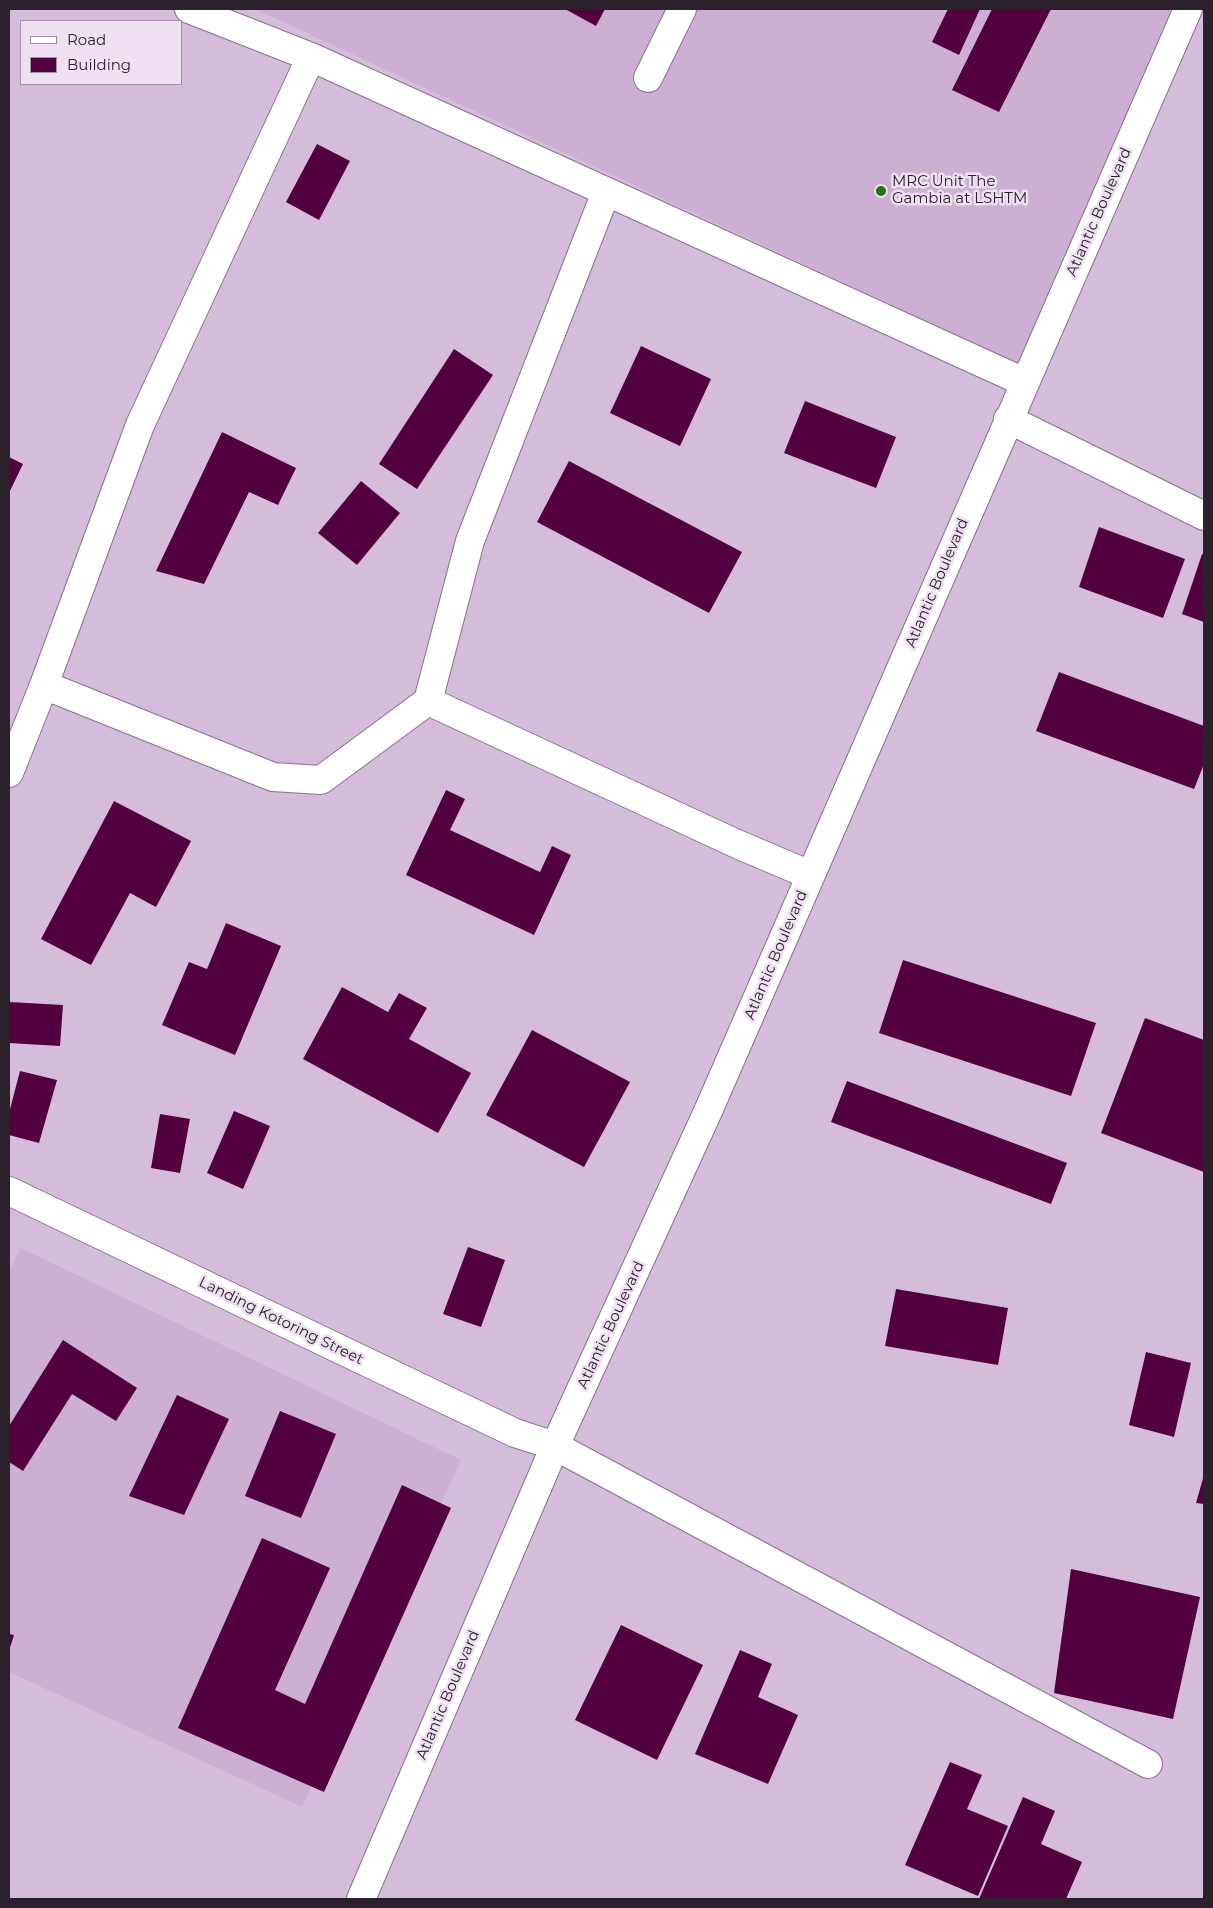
<!DOCTYPE html>
<style>
body{margin:0}
#map{position:relative;width:1213px;height:1908px;overflow:hidden;background:#d6bcdb;font-family:Montserrat,sans-serif}
canvas{display:block}
.frame{position:absolute;inset:0;border:10px solid #2a212c;pointer-events:none}
.legend{position:absolute;left:20px;top:20px;width:162px;height:65px;box-sizing:border-box;background:#efe1f1;border:1px solid #a094a2;margin:0;padding:6px 9px;list-style:none;font-size:15px;color:#2a212c}
.legend li{display:flex;align-items:center;gap:10px;height:25px}
.legend b{width:25px;border:1px solid #a094a2}
</style>
<div id="map">
<canvas width="1213" height="1908"></canvas>
<div class="frame"></div>
<ul class="legend">
<li><b style="height:6px;background:#fff"></b>Road</li>
<li><b style="height:14px;background:#52003f"></b>Building</li>
</ul>
</div>
<script>
const c = document.querySelector('canvas').getContext('2d');
c.lineJoin = 'round';
function paint(path, color) { c.fillStyle = color; c.fill(path, 'evenodd'); }
const toPath = rows => new Path2D(rows.map(r => 'M' + r).join(''));
function stroke(path, color, width, dash) { c.strokeStyle = color; c.lineWidth = width; c.lineCap = dash ? 'butt' : 'round'; c.setLineDash(dash || []); c.stroke(path); }
function label(font, color, halo, rows, align = 'center') {
  c.font = font + ' Montserrat,sans-serif'; c.lineWidth = 5; c.setLineDash([]); c.textBaseline = 'middle'; c.strokeStyle = halo; c.fillStyle = color; for (const [text, x, y, turn = 0] of rows) {
    c.save(); c.translate(x, y); c.rotate((+turn || 0) * Math.PI / 180); c.textAlign = isNaN(turn) ? turn : align; if (halo) c.strokeText(text, 0, 0); c.fillText(text, 0, 0); c.restore();
  }
}
const built = toPath([
 [255,9,1194,9,1038,373],
 [21,1248,461,1460,302,1807,9,1672,9,1272]
]);
const building = toPath([
 [565,9,605,9,596,26],
 [948,9,980,9,959,55,932,42],
 [992,9,1051,9,999,112,952,90],
 [317,144,350,161,319,220,286,202],
 [641,346,711,379,680,446,610,413],
 [454,349,493,375,417,489,379,464],
 [805,401,896,437,876,488,784,453],
 [222,432,296,468,278,505,249,492,204,584,156,571],
 [9,457,23,464,9,493],
 [569,461,742,552,709,613,537,522],
 [361,481,400,513,357,565,318,533],
 [1099,527,1185,559,1163,618,1079,587],
 [1202,554,1204,555,1204,622,1182,614],
 [1059,672,1204,726,1204,764,1194,789,1036,731],
 [446,790,465,799,450,830,540,872,552,846,571,855,534,935,406,875],
 [114,801,191,841,156,907,130,893,91,965,41,939],
 [226,923,281,946,235,1055,162,1025,189,962,207,969],
 [903,960,1096,1023,1071,1096,879,1033],
 [342,987,388,1012,399,993,427,1008,409,1039,471,1073,438,1133,303,1059],
 [9,1002,63,1005,60,1046,9,1043],
 [1145,1018,1204,1040,1204,1172,1101,1133],
 [532,1030,630,1082,584,1167,486,1115],
 [20,1071,57,1080,39,1143,9,1135,9,1113],
 [847,1081,1067,1163,1051,1204,831,1122],
 [234,1111,270,1126,243,1189,207,1173],
 [160,1114,190,1119,180,1173,151,1168],
 [468,1247,505,1260,481,1327,443,1314],
 [896,1289,1008,1308,998,1365,885,1346],
 [63,1340,137,1388,116,1421,72,1394,23,1471,9,1462,9,1426],
 [1146,1352,1191,1363,1174,1437,1129,1425],
 [177,1395,229,1419,184,1515,129,1496],
 [280,1411,336,1434,301,1518,245,1496],
 [1204,1475,1204,1504,1196,1503],
 [402,1485,451,1508,324,1792,178,1728,262,1538,330,1568,275,1690,305,1704],
 [1071,1569,1200,1597,1173,1719,1054,1693],
 [621,1625,703,1665,657,1760,575,1720],
 [9,1634,14,1635,9,1651],
 [740,1650,772,1664,758,1697,798,1715,768,1784,695,1754],
 [950,1762,982,1775,967,1809,1008,1826,978,1896,905,1865],
 [1023,1797,1055,1811,1041,1844,1082,1862,1066,1899,979,1899]
]);
const minor = toPath([
 [189,9,311,57,1024,382],
 [648,78,682,9],
 [1008,419,1204,516],
 [44,685,273,777,321,780,428,701,470,541,606,192],
 [428,701,737,844,810,875],
 [9,773,44,685,140,425,311,57],
 [9,1191,515,1433,555,1446,1148,1764],
 [361,1899,555,1446,709,1109,1188,9]
]);
const markers = [
 [881,191,6,"#257115"]
];
const poiNames = [
 ["MRC Unit The",892,182],
 ["Gambia at LSHTM",892,199]
];
const streetNames = [
 ["Atlantic Boulevard",1099,212,-66],
 ["Atlantic Boulevard",937,583,-67],
 ["Atlantic Boulevard",776,955,-67],
 ["Landing Kotoring Street",281,1321,26],
 ["Atlantic Boulevard",611,1325,-65],
 ["Atlantic Boulevard",448,1695,-67]
];
paint(built, '#ceafd4');
paint(building, '#52003f');
stroke(minor, '#89718e', 30);
stroke(minor, '#fff', 28);
for (const [x, y, r, color] of markers) { const dot = new Path2D(); dot.arc(x, y, r, 0, 2 * Math.PI); c.fillStyle = color; c.fill(dot); stroke(dot, '#efe1f1', 2); }
label('15px', '#2a212c', '#efe1f1', poiNames, 'left');
label('15px', '#2a212c', '#efe1f1', streetNames);
</script>
